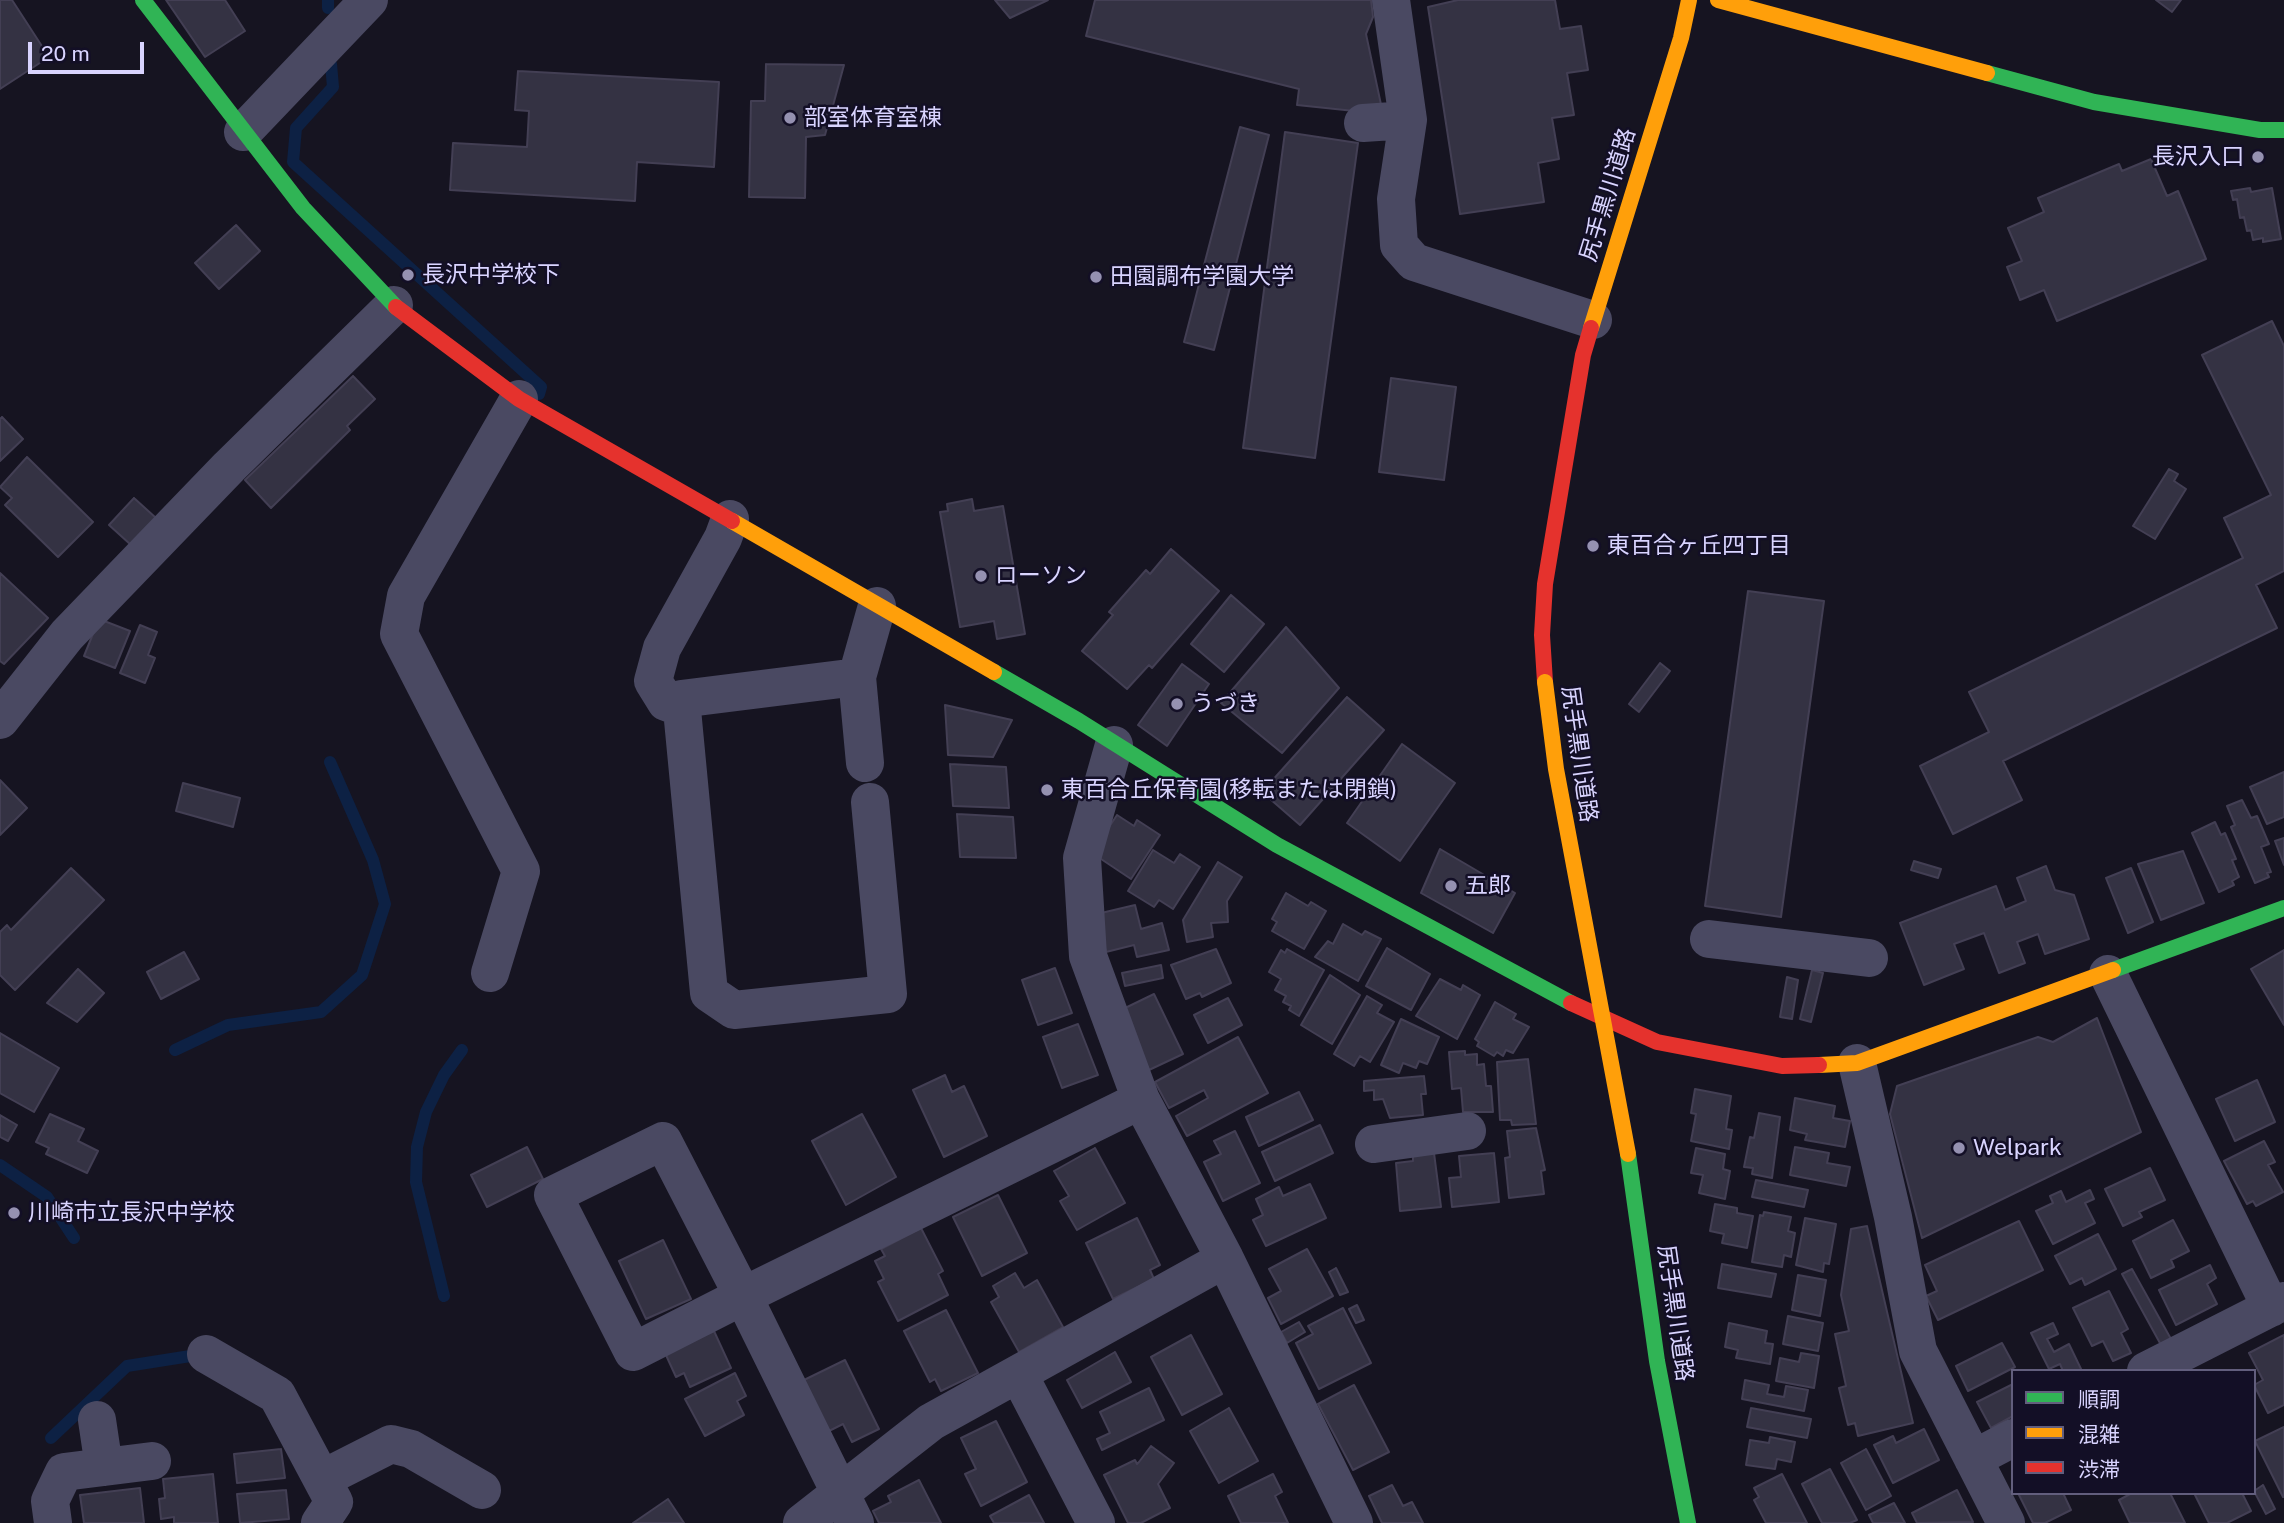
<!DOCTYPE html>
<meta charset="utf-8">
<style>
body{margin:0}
#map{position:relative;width:2284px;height:1523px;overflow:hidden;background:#161421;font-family:"Public Sans","Noto Sans JP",sans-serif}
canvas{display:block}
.legend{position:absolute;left:2011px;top:1369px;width:245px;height:126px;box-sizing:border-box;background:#130f26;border:2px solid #625e7d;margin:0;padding:9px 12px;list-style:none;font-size:21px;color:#d9d4ff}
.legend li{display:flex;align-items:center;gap:14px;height:35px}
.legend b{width:35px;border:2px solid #625e7d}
.scale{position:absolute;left:28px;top:42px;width:116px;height:32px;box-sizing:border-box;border:4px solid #d9d4ff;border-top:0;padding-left:9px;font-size:21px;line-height:24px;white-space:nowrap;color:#d9d4ff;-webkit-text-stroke:5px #130f26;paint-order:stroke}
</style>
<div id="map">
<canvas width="2284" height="1523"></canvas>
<ul class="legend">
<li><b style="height:9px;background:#30b455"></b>順調</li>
<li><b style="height:9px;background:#ff9f0a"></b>混雑</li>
<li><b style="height:9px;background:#e5322d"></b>渋滞</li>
</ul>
<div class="scale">20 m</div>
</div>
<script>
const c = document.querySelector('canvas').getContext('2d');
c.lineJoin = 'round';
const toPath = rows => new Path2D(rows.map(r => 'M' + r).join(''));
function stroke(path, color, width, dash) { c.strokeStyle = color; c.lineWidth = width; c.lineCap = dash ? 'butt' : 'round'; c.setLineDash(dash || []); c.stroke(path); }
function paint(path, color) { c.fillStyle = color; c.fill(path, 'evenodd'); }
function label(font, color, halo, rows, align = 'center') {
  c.font = font + ' "Public Sans","Noto Sans JP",sans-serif'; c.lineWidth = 5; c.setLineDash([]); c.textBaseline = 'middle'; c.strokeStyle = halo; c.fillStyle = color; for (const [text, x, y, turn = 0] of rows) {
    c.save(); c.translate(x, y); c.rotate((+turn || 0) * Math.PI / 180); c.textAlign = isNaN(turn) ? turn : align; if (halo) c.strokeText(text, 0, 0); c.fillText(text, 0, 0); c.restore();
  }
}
const stream = toPath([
 [328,0,328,8],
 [331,64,333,87,296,128,293,162,541,387,539,394],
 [175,1050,228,1025,321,1012,362,975,385,904,373,860,330,762],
 [0,1165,47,1197,74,1238],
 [444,1296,416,1182,417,1147,426,1112,444,1075,462,1050],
 [51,1438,127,1366,203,1354]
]);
const building = toPath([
 [0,0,12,0,49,57,0,89,0,0],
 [166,0,225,0,245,31,205,57,166,0],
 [995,0,1048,0,1010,18,995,0],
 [1095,0,1371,0,1373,17,1366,34,1383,114,1297,105,1299,89,1086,36,1095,0],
 [1458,0,1555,0,1560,29,1581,26,1588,70,1567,73,1574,115,1552,118,1559,159,1538,163,1544,202,1460,214,1428,7,1458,0],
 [2156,0,2181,0,2172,12,2156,0],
 [766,64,844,65,825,135,806,137,805,198,749,197,751,101,765,101,766,64],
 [518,71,719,82,714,167,637,162,635,201,450,190,453,143,527,147,529,111,515,110,518,71],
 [1240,127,1269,135,1214,350,1184,342,1240,127],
 [1285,132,1358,143,1315,458,1243,448,1285,132],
 [2151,159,2167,196,2178,191,2206,259,2057,321,2044,290,2020,300,2007,267,2022,261,2008,228,2044,212,2038,198,2119,164,2122,171,2151,159],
 [2250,188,2251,192,2272,188,2281,239,2263,242,2263,238,2253,240,2251,230,2247,231,2244,217,2240,218,2237,199,2233,200,2231,191,2250,188],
 [236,225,260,251,219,289,195,263,236,225],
 [2272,321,2284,346,2284,571,2256,585,2277,628,2003,761,2022,800,1953,834,1920,766,1989,732,1969,692,2243,558,2224,518,2271,495,2202,355,2272,321],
 [353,376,375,399,347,426,350,430,271,508,245,480,353,376],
 [1391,378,1456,387,1444,480,1379,472,1391,378],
 [2,417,23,439,0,461,0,419,2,417],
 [27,457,93,522,58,557,5,505,12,498,0,487,27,457],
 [2169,469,2178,474,2174,481,2186,489,2155,539,2133,526,2169,469],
 [134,498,156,518,131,545,109,525,134,498],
 [972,499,974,511,1003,506,1025,634,997,639,994,621,960,627,940,512,948,511,947,504,972,499],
 [1171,549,1219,591,1152,668,1149,665,1127,689,1082,651,1113,615,1109,612,1146,570,1150,574,1171,549],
 [0,573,48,618,4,664,0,661,0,573],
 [1748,591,1824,601,1781,917,1705,906,1748,591],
 [1231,595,1264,624,1224,672,1191,644,1231,595],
 [99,619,130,631,115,668,84,656,99,619],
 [140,625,157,632,148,655,155,658,145,683,120,673,140,625],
 [1286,627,1339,688,1282,753,1221,703,1286,627],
 [1660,663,1670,671,1639,712,1629,704,1660,663],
 [1182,664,1209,684,1167,746,1138,725,1182,664],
 [1347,697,1384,730,1300,825,1262,792,1347,697],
 [945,705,1012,720,993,757,948,755,945,705],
 [1402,744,1455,783,1400,861,1347,823,1402,744],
 [950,764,1006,767,1009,808,953,806,950,764],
 [2284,772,2284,817,2267,824,2250,787,2284,772],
 [0,780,27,808,0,835,0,780],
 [183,783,240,798,233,827,176,811,183,783],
 [2242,800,2251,818,2257,816,2269,844,2261,847,2271,872,2267,873,2269,877,2255,883,2231,827,2235,825,2227,806,2242,800],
 [957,814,1013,817,1016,858,960,857,957,814],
 [1117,815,1134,826,1137,820,1160,835,1131,879,1092,853,1117,815],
 [2215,822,2221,835,2225,833,2236,859,2232,860,2239,877,2232,881,2234,885,2219,892,2192,833,2215,822],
 [2284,838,2284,865,2275,841,2284,838],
 [1440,849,1515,893,1493,933,1421,893,1440,849],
 [1153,850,1174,863,1180,854,1200,867,1173,909,1159,900,1154,907,1128,891,1153,850],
 [2183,851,2204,903,2161,920,2138,864,2183,851],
 [1914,861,1941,869,1938,878,1911,870,1914,861],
 [1218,862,1242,877,1227,901,1228,922,1211,923,1213,937,1187,942,1183,920,1218,862],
 [2046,866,2055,890,2074,895,2089,939,2045,954,2038,934,2017,942,2025,963,1999,973,1984,933,1954,944,1964,969,1924,985,1900,923,1996,886,2005,910,2026,901,2017,878,2046,866],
 [71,868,104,900,15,990,0,975,0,932,7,925,11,930,71,868],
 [2131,868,2153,922,2128,933,2106,878,2131,868],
 [1286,893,1308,906,1311,902,1326,911,1304,949,1272,931,1277,922,1272,919,1286,893],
 [1135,905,1141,929,1162,923,1169,950,1137,957,1134,945,1106,952,1097,914,1135,905],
 [1343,924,1362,935,1365,931,1381,939,1358,981,1315,957,1328,941,1333,944,1343,924],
 [1387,948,1430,974,1411,1010,1366,986,1387,948],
 [1216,949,1231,983,1202,997,1200,993,1186,999,1171,965,1216,949],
 [1287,949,1324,970,1299,1016,1289,1010,1291,1006,1283,1002,1286,996,1275,990,1281,979,1269,972,1281,950,1285,953,1287,949],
 [2284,950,2284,1025,2251,969,2284,950],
 [184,952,199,979,161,999,147,972,184,952],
 [1161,965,1163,978,1125,986,1122,973,1161,965],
 [1055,968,1072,1013,1038,1025,1022,980,1055,968],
 [78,969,104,993,77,1022,47,1003,78,969],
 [1812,970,1823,973,1811,1022,1800,1019,1812,970],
 [1330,975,1360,995,1332,1044,1301,1025,1330,975],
 [1787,977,1798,980,1792,1019,1780,1017,1787,977],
 [1440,979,1461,990,1463,985,1480,995,1457,1039,1416,1016,1440,979],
 [1154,994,1183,1054,1149,1070,1121,1010,1154,994],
 [1367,996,1382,1005,1377,1013,1394,1022,1370,1062,1360,1056,1354,1066,1334,1054,1367,996],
 [1228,998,1242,1025,1208,1043,1194,1015,1228,998],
 [1495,1002,1516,1014,1513,1019,1529,1027,1513,1053,1506,1050,1503,1056,1497,1052,1494,1056,1477,1046,1479,1042,1475,1039,1495,1002],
 [2097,1018,2141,1132,1922,1238,1890,1114,1897,1086,2038,1037,2053,1042,2097,1018],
 [1401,1019,1439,1037,1427,1064,1419,1061,1416,1068,1403,1063,1399,1073,1381,1065,1401,1019],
 [1078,1024,1098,1075,1062,1088,1043,1037,1078,1024],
 [0,1033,59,1068,34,1112,0,1093,0,1033],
 [1238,1037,1268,1093,1187,1136,1176,1116,1208,1098,1204,1090,1169,1108,1155,1082,1238,1037],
 [1465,1051,1465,1055,1477,1054,1477,1065,1484,1064,1486,1086,1491,1086,1493,1112,1463,1112,1461,1088,1452,1089,1449,1052,1465,1051],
 [1528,1059,1536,1124,1512,1125,1511,1120,1500,1120,1497,1062,1528,1059],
 [945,1075,952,1092,964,1086,987,1136,944,1157,913,1090,945,1075],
 [1424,1076,1426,1094,1421,1094,1423,1115,1390,1118,1383,1099,1374,1100,1374,1090,1364,1091,1364,1081,1424,1076],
 [2257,1080,2275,1122,2235,1141,2216,1099,2257,1080],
 [1695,1089,1731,1096,1726,1129,1732,1130,1729,1149,1691,1141,1696,1114,1691,1113,1695,1089],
 [1299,1092,1313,1120,1259,1146,1246,1117,1299,1092],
 [1795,1098,1835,1106,1833,1118,1850,1121,1845,1147,1805,1140,1807,1134,1790,1130,1795,1098],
 [1759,1113,1780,1117,1772,1178,1752,1174,1753,1168,1744,1167,1750,1137,1754,1138,1759,1113],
 [50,1114,84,1129,78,1141,98,1151,87,1173,46,1154,49,1148,36,1142,50,1114],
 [862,1114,896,1177,846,1205,812,1141,862,1114],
 [0,1115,17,1125,8,1141,0,1137,0,1115],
 [1320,1125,1333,1153,1275,1181,1262,1152,1320,1125],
 [1536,1128,1545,1170,1541,1171,1544,1194,1509,1198,1505,1158,1510,1157,1507,1131,1536,1128],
 [1235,1131,1260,1183,1223,1201,1204,1162,1221,1154,1214,1141,1235,1131],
 [2264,1141,2275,1162,2268,1165,2283,1192,2256,1206,2253,1201,2247,1204,2224,1161,2264,1141],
 [527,1147,543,1179,487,1207,471,1175,527,1147],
 [1795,1147,1829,1153,1827,1163,1850,1167,1846,1186,1790,1175,1795,1147],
 [1095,1148,1125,1203,1077,1230,1060,1201,1069,1196,1054,1171,1095,1148],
 [1696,1148,1725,1154,1723,1169,1730,1171,1725,1199,1699,1193,1703,1175,1691,1173,1696,1148],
 [1434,1153,1441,1207,1400,1211,1396,1163,1413,1161,1413,1155,1434,1153],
 [1494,1153,1499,1202,1452,1207,1449,1178,1461,1177,1459,1156,1494,1153],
 [2150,1168,2165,1200,2139,1212,2142,1217,2123,1226,2105,1189,2150,1168],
 [1756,1180,1808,1190,1804,1207,1752,1197,1756,1180],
 [1310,1184,1326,1218,1266,1246,1253,1220,1263,1215,1256,1199,1279,1187,1283,1196,1310,1184],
 [2090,1190,2094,1199,2085,1203,2095,1223,2053,1244,2036,1211,2053,1203,2050,1196,2061,1191,2066,1202,2090,1190],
 [998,1195,1027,1253,982,1276,953,1217,998,1195],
 [1715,1204,1737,1208,1737,1213,1753,1216,1747,1248,1722,1243,1724,1234,1710,1231,1715,1204],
 [1764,1212,1791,1217,1788,1231,1795,1233,1791,1257,1784,1255,1782,1267,1752,1262,1760,1215,1763,1216,1764,1212],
 [1137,1218,1160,1265,1150,1270,1154,1279,1113,1299,1086,1243,1137,1218],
 [1805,1218,1836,1224,1829,1264,1824,1263,1823,1272,1796,1265,1805,1218],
 [2173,1220,2189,1251,2171,1260,2174,1267,2151,1278,2133,1241,2173,1220],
 [2019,1221,2043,1270,1938,1320,1926,1296,1937,1291,1925,1265,2019,1221],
 [1867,1226,1913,1423,1858,1436,1855,1423,1848,1425,1839,1388,1846,1386,1835,1334,1849,1331,1841,1295,1851,1229,1867,1226],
 [921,1228,943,1271,938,1274,948,1295,898,1321,878,1282,884,1279,875,1261,885,1256,881,1249,921,1228],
 [2098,1234,2116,1269,2085,1285,2082,1278,2070,1284,2055,1256,2098,1234],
 [663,1240,691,1299,646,1319,619,1261,663,1240],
 [1307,1249,1333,1296,1281,1324,1268,1298,1281,1291,1269,1269,1307,1249],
 [1722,1264,1776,1274,1771,1297,1718,1288,1722,1264],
 [2210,1265,2216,1278,2207,1284,2217,1304,2176,1325,2159,1290,2210,1265],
 [1336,1268,1348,1292,1340,1295,1329,1272,1336,1268],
 [2132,1269,2171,1339,2161,1345,2122,1274,2132,1269],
 [1015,1273,1024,1288,1037,1280,1063,1327,1019,1352,991,1302,999,1297,993,1286,1015,1273],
 [1798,1275,1826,1280,1820,1316,1792,1310,1798,1275],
 [2109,1291,2128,1329,2121,1333,2131,1353,2113,1361,2103,1341,2092,1346,2073,1308,2109,1291],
 [1357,1305,1364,1320,1356,1323,1349,1309,1357,1305],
 [1343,1308,1371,1363,1319,1389,1296,1343,1313,1334,1308,1326,1343,1308],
 [946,1310,978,1373,941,1391,935,1379,930,1382,904,1331,946,1310],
 [1788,1316,1823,1323,1818,1351,1783,1344,1788,1316],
 [1299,1322,1305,1332,1287,1343,1281,1332,1299,1322],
 [1729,1323,1767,1331,1765,1343,1773,1344,1770,1364,1736,1358,1738,1350,1725,1347,1729,1323],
 [2053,1323,2058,1334,2047,1339,2054,1352,2069,1344,2082,1371,2063,1371,2060,1364,2049,1369,2031,1333,2053,1323],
 [714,1331,731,1368,690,1387,684,1373,676,1377,665,1353,714,1331],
 [1191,1335,1222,1394,1182,1415,1151,1357,1191,1335],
 [2284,1335,2284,1405,2268,1413,2254,1385,2263,1380,2249,1353,2284,1335],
 [2002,1343,2015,1367,1968,1391,1956,1366,2002,1343],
 [1115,1352,1131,1382,1082,1408,1067,1380,1115,1352],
 [1801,1353,1819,1356,1814,1388,1776,1381,1780,1358,1799,1362,1801,1353],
 [845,1360,879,1429,852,1442,843,1424,829,1431,804,1380,845,1360],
 [735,1373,746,1396,737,1401,744,1415,705,1436,685,1399,735,1373],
 [1745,1380,1769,1385,1767,1394,1784,1397,1786,1386,1808,1390,1804,1411,1742,1399,1745,1380],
 [2013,1384,2013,1416,1991,1428,1977,1402,2013,1384],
 [1354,1385,1389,1452,1353,1470,1318,1404,1354,1385],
 [1149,1388,1164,1420,1102,1450,1097,1439,1110,1433,1100,1412,1149,1388],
 [1229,1408,1258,1461,1219,1483,1190,1431,1229,1408],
 [1751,1408,1811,1419,1807,1438,1747,1427,1751,1408],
 [996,1421,1027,1482,981,1506,965,1474,976,1469,961,1438,996,1421],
 [2284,1427,2284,1497,2283,1497,2255,1441,2284,1427],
 [1924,1429,1939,1460,1893,1483,1874,1445,1893,1436,1896,1443,1924,1429],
 [1770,1437,1795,1442,1791,1462,1777,1459,1775,1469,1746,1465,1750,1440,1769,1443,1770,1437],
 [1151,1446,1174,1463,1158,1484,1170,1508,1141,1523,1128,1523,1104,1475,1135,1460,1137,1464,1139,1462,1151,1446],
 [281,1449,285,1478,237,1483,234,1454,281,1449],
 [1866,1449,1891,1496,1866,1510,1841,1463,1866,1449],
 [1830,1469,1857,1520,1850,1523,1822,1523,1802,1484,1830,1469],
 [213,1474,218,1523,174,1523,174,1517,161,1519,159,1499,165,1498,163,1479,213,1474],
 [1273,1474,1282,1492,1275,1496,1288,1523,1241,1523,1228,1496,1273,1474],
 [1782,1474,1807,1523,1766,1523,1754,1500,1759,1497,1754,1488,1782,1474],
 [919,1480,941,1523,879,1523,873,1511,891,1502,888,1496,919,1480],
 [1392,1485,1403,1506,1412,1502,1423,1523,1382,1523,1369,1496,1392,1485],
 [2263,1485,2275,1509,2266,1514,2254,1491,2263,1485],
 [140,1488,144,1523,84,1523,80,1495,140,1488],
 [286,1490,289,1519,240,1523,237,1494,286,1490],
 [1957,1490,1973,1522,1917,1523,1912,1513,1957,1490],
 [2018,1493,2063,1493,2071,1510,2045,1523,2033,1523,2018,1493],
 [2132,1493,2170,1493,2185,1523,2130,1523,2119,1500,2132,1493],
 [2194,1493,2242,1493,2251,1511,2227,1523,2209,1523,2194,1493],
 [1029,1495,1044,1523,994,1523,990,1516,1029,1495],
 [668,1499,684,1523,633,1523,668,1499],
 [1894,1503,1905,1523,1873,1523,1869,1515,1894,1503]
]);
const street = toPath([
 [1391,0,1408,120,1396,199,1399,245,1414,262,1593,320],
 [1363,123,1408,120],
 [243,132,369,0],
 [857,677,865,763],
 [682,708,666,702,653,681,662,648,723,538,730,519],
 [0,720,67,635,229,467,394,305],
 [1114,745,1082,858,1088,956,1141,1100,1225,1259,1354,1523],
 [870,802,888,994,734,1010,709,993,681,699,857,677,877,606],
 [1709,939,1869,958],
 [490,973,521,871,399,634,406,596,519,399],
 [2108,974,2271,1308],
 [1857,1063,1893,1217,1918,1351,2006,1523],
 [1374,1144,1467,1131],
 [206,1354,277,1395,334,1502,320,1523],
 [2146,1371,2284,1301],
 [1019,1375,1096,1523],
 [97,1420,104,1467],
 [1973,1459,2013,1438],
 [322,1479,391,1444,411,1449,482,1490],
 [53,1523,50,1501,64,1472,152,1461],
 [802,1523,931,1422,1225,1259],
 [855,1523,743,1296,663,1141,553,1195,633,1352,743,1296,1141,1100]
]);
const fast = toPath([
 [143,0,303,208,396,307],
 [1987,73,2094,102,2260,130,2284,130],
 [994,672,1079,721,1277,845,1571,1003],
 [2113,970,2284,908],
 [1628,1154,1657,1361,1688,1523]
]);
const slow = toPath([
 [1718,0,1987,73],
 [1591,328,1681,38,1689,0],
 [732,521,994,672],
 [1819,1065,1857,1063,2113,970]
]);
const jam = toPath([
 [396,307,519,399,732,521],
 [1545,682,1542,635,1545,584,1583,355,1591,328],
 [1571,1003,1657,1042,1782,1066,1819,1065]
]);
const slowBridge = toPath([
 [1545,682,1556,769,1628,1154]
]);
const markers = [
 [790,118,7,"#9591b1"],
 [2258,157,7,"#9591b1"],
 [408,275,7,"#9591b1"],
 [1096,277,7,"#9591b1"],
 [1593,546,7,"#9591b1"],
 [981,576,7,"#9591b1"],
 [1177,704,7,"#9591b1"],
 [1047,790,7,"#9591b1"],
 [1451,886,7,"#9591b1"],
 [1959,1148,7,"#9591b1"],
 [14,1213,7,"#9591b1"]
];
const poiNames = [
 ["部室体育室棟",804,118],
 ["長沢入口",2244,157,"right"],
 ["長沢中学校下",422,275],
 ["田園調布学園大学",1110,277],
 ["東百合ヶ丘四丁目",1607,546],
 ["ローソン",995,576],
 ["うづき",1191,704],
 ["東百合丘保育園(移転または閉鎖)",1061,790],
 ["五郎",1465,886],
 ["Welpark",1973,1148],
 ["川崎市立長沢中学校",28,1213]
];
const streetNames = [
 ["尻手黒川道路",1608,195,-73],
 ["尻手黒川道路",1579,754,82],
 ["尻手黒川道路",1675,1313,82]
];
stroke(stream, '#0d2144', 12);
paint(building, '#343243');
stroke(building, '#433f54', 2);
stroke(street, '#4a4962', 38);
stroke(fast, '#30b455', 16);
stroke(slow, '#ff9f0a', 16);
stroke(jam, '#e5322d', 16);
stroke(slowBridge, '#ff9f0a', 16);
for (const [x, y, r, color] of markers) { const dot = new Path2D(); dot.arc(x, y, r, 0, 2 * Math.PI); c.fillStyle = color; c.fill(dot); stroke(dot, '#130f26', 2.5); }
label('23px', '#d9d4ff', '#130f26', poiNames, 'left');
label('23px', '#d9d4ff', '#130f26', streetNames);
</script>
